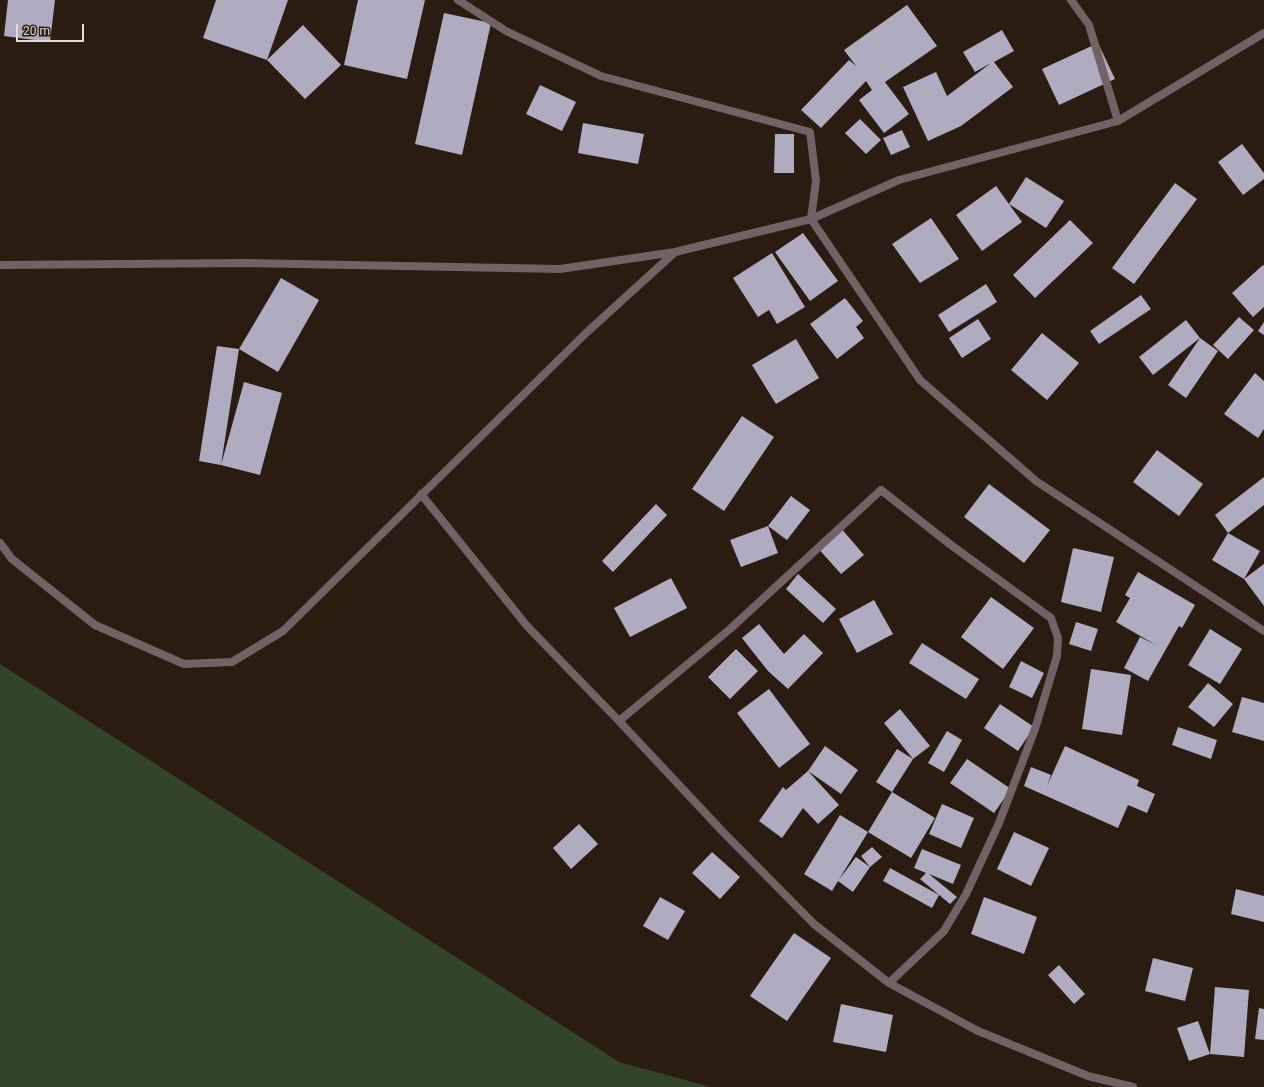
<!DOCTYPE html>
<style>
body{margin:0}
#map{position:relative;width:1264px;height:1087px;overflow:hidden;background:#2b1b10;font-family:Roboto,sans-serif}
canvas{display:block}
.scale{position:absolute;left:16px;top:24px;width:68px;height:18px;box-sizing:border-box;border:2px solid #e5d9d2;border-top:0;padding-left:5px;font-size:12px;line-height:14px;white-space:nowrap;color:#e5d9d2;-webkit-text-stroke:3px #2b1b10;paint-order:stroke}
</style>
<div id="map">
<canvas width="1264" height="1087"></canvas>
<div class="scale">20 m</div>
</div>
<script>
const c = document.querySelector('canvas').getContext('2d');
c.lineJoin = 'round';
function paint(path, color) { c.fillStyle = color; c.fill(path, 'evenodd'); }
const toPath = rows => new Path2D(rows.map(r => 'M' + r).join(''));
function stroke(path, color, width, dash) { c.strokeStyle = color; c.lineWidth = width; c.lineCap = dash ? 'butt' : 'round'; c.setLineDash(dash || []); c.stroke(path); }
const green = toPath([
 [0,664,619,1062,711,1087,0,1087]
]);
const building = toPath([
 [8,0,55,0,50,42,4,36],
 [216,0,288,0,267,60,303,25,341,65,305,99,267,60,203,38],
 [358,0,425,0,407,79,344,65],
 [907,5,937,46,885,82,909,114,884,133,859,100,872,90,866,81,821,128,801,110,849,60,856,66,844,50],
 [444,13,491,23,462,155,415,144],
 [1002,30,1014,51,994,62,1013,87,961,126,928,141,903,87,936,72,947,96,991,63,975,72,963,52],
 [1098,43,1115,79,1059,105,1042,69],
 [540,85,576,102,562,131,526,114],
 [860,119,881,140,866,154,845,133],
 [583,123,644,134,638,164,578,153],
 [902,130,910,147,891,155,883,138],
 [775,134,794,134,794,173,774,173],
 [1242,144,1264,173,1264,179,1243,195,1218,162],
 [1026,177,1064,201,1046,228,1009,204,1022,222,982,251,956,215,996,186,1009,204],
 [1175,183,1197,199,1134,284,1112,268],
 [931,218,959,259,920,283,892,244],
 [1070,220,1093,243,1035,298,1013,275],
 [803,233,838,281,810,301,775,252],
 [772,253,805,307,777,324,769,310,758,317,733,278],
 [1263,265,1264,266,1264,307,1253,317,1232,293],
 [281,278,319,300,278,372,239,349,221,465,199,461,217,346,239,349],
 [986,284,997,302,949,332,938,315],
 [1141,295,1151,309,1099,344,1090,331],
 [845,298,863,321,856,327,864,338,837,359,810,324],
 [1239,317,1254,330,1228,359,1213,345],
 [978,319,991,339,962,358,949,338],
 [1186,320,1200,338,1218,351,1186,398,1168,385,1200,338,1153,375,1139,357],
 [1264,322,1264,335,1258,331],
 [1042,333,1079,363,1047,400,1011,370],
 [796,339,819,378,776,404,752,365],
 [1255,373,1264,381,1264,429,1258,438,1224,414],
 [244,382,282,393,260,475,221,465],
 [742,416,774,437,724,511,692,489],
 [1157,450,1203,484,1179,516,1133,482],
 [1264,477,1264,505,1228,533,1260,551,1244,579,1212,560,1228,533,1215,515],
 [989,484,1050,530,1024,563,964,517],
 [791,496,810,510,787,540,768,526],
 [656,504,667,515,613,572,602,561],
 [768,526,778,553,741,567,730,540],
 [840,527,864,555,841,574,817,547],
 [1073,548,1114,557,1101,612,1061,602],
 [1264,564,1264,606,1244,579],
 [1138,572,1195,605,1182,628,1179,626,1148,681,1124,668,1140,637,1156,645,1116,622,1130,598,1125,595],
 [798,574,836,609,823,623,786,589],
 [671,578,687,608,630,637,614,608],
 [991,597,1034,628,1003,669,961,637],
 [874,600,893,634,857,653,839,619],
 [1076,622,1098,629,1091,651,1069,644],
 [759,624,784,654,804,634,823,653,788,689,768,671,742,638],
 [1210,629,1242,649,1220,684,1188,665],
 [922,643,979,679,966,699,909,663],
 [736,649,758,671,730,699,708,677],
 [1021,661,1044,673,1032,698,1009,687],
 [1091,669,1131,675,1122,735,1082,729],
 [1208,683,1233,704,1214,727,1188,707],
 [769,689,810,744,779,768,737,713],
 [1242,697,1264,703,1264,741,1232,732],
 [1000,704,1034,727,1018,751,984,728],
 [900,709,930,746,913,759,884,723],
 [1178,727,1217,740,1211,759,1172,745],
 [947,731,962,740,944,772,928,763],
 [825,746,858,770,841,794,808,771,839,805,818,824,803,808,782,838,759,821,783,787,786,790,808,771],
 [1065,746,1139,780,1137,786,1155,794,1147,813,1128,805,1118,828,1024,786,1031,767,1051,775,1047,786],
 [897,749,913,759,892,792,876,782],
 [967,759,1011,789,994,813,950,783],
 [892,792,935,818,911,858,868,832,832,891,804,874,840,815,868,832],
 [942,804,974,818,961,848,929,834],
 [579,824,598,844,571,869,553,848],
 [1014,832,1049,848,1031,886,997,869],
 [872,847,882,857,870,867,861,856],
 [922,849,961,865,953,884,929,874,957,897,950,904,920,879,926,873,914,868],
 [712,852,740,877,720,899,692,873],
 [856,857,870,867,853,892,838,881],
 [890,868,939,895,932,908,883,881],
 [1236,889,1264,896,1264,922,1231,914],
 [660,897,685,911,668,940,643,926],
 [984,897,1037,917,1024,954,971,934],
 [794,933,831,958,787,1021,750,996],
 [1153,958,1193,968,1185,1001,1145,991],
 [1059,965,1085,994,1074,1004,1048,975],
 [1215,987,1249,990,1244,1057,1210,1054,1189,1061,1177,1028,1198,1021,1210,1054],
 [841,1004,893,1015,886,1052,833,1042],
 [1259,1008,1264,1009,1264,1040,1255,1039]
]);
const minor = toPath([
 [458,0,506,31,601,76,810,132,816,181,811,219,920,380,1036,481,1264,631],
 [1071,0,1089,25,1118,121],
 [0,265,246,263,560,269,675,252,811,219,899,180,1118,121,1264,33],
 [421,494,527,626,619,721,724,833,814,924,889,983,978,1031,1088,1076,1133,1087],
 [0,543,12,559,95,625,184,664,232,662,283,631,585,334,674,253],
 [619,721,730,629,881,490,951,545,1051,618,1058,638,1057,656,1035,729,999,823,966,894,944,931,889,983]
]);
paint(green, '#334528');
paint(building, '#afacc2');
stroke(minor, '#736166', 8);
</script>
